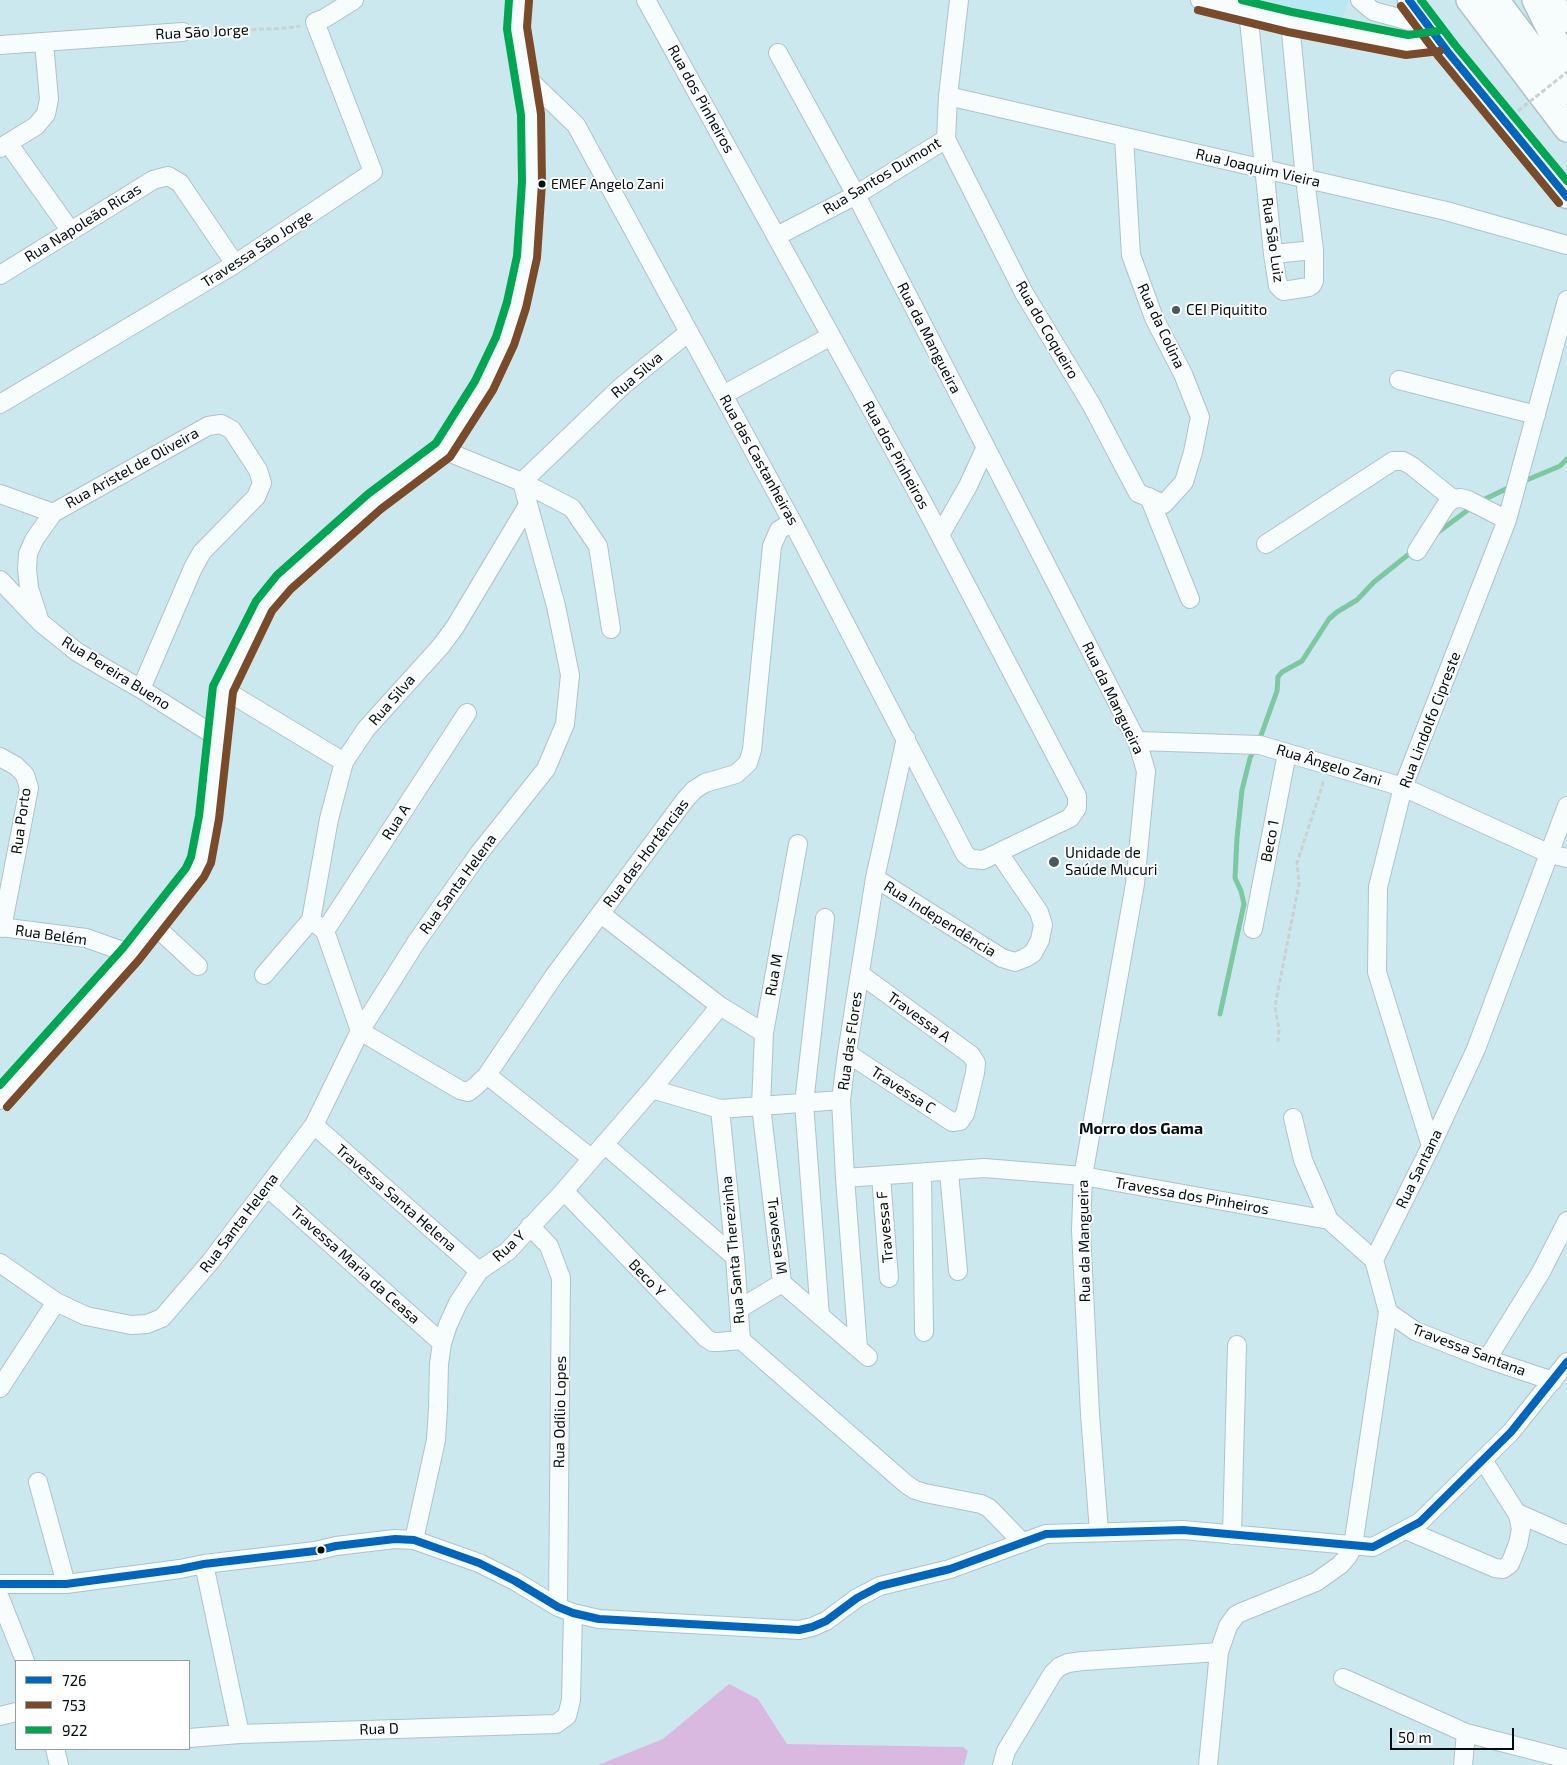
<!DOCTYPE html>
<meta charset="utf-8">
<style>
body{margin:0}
#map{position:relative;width:1567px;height:1765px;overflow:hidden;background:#cce8ef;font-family:"Exo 2",sans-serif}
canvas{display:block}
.legend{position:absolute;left:15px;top:1660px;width:175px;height:90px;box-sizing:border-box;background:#fff;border:1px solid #999fa0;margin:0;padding:6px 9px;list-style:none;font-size:15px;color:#000e12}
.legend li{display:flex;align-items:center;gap:10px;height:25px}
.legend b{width:25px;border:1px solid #999fa0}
.scale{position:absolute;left:1390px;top:1728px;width:124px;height:22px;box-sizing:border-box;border:2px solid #000e12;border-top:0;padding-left:6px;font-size:15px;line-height:18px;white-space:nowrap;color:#000e12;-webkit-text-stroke:4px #fff;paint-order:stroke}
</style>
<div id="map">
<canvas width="1567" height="1765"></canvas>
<ul class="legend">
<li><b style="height:6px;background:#0065bd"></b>726</li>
<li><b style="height:6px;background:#7a4b2a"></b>753</li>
<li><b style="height:6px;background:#00a651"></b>922</li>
</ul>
<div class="scale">50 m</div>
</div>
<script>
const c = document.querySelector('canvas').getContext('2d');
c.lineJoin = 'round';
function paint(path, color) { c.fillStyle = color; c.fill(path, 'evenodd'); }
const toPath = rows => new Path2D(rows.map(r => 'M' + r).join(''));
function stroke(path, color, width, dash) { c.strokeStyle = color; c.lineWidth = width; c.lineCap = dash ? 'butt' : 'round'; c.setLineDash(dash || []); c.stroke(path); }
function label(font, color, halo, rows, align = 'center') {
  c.font = font + ' "Exo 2",sans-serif'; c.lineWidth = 4; c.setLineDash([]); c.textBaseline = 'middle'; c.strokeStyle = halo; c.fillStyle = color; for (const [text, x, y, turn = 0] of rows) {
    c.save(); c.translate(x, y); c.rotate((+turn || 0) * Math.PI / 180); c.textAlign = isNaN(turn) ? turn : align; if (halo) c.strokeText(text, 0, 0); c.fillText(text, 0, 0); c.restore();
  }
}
const built = toPath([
 [1264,0,1349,0,1342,20]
]);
const forest = toPath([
 [729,1684,758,1699,787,1744,963,1747,968,1751,964,1765,598,1765,663,1739]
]);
const stream = toPath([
 [1522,482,1560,466,1567,459],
 [1479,502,1512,486],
 [1437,533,1472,507],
 [1259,741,1277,691,1278,677,1282,672,1302,661,1329,619,1337,612,1357,600,1374,582,1414,550],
 [1220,1014,1244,904,1241,891,1235,878,1237,838,1242,790,1250,758,1255,748]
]);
const path = toPath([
 [199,32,288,28,300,26],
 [1278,1042,1279,1030,1275,1006,1299,884,1297,863,1324,780]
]);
const minor = toPath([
 [959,0,948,96,946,139,1024,293,1091,404,1138,493,1164,504,1184,482,1193,452,1200,417,1183,374,1154,318,1131,255,1124,137],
 [1200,0,1290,22,1408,45,1439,41],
 [1360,0,1373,11,1428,26],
 [1248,11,1273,254,1278,286,1283,291,1309,287,1312,285,1314,281,1314,250,1305,179,1290,22],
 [0,45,183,32],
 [778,53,856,195,1137,741,1146,771,1135,884,1083,1176,1081,1230,1090,1414,1099,1532],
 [524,75,576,125,794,525,965,854,971,859,983,860,1070,818,1077,808,1077,796,922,501,646,0],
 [948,96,1446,211,1567,245],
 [8,143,70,230],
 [0,148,36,126,46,114,49,99,44,43],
 [777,236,856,195,946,139],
 [1273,254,1314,250],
 [0,275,153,180,168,176,180,183,235,264],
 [1399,380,1536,415],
 [723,395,831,336],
 [0,404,235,264,373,172,315,22,325,18,354,0],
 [0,494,53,513,208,426,221,424,232,430,258,470,262,483,256,497,202,552,193,568,141,689],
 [1149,497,1190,599],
 [940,535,968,486,985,449],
 [1266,544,1393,461,1403,461,1412,466,1453,499],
 [1417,551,1446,505,1453,499,1461,498,1468,500,1507,520],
 [0,580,40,622,77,652,141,689,217,737],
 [39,619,29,588,27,569,28,554,34,540,53,513],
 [611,629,598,546,572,508,522,482,621,387,689,332],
 [223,689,344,762],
 [1137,741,1260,745,1403,787,1550,854,1567,858],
 [0,757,16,766,25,775,29,788,2,928],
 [798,844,764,1033,761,1106,782,1283,868,1357],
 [875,878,1002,958,1015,962,1025,958,1033,953,1040,940,1043,925,1039,912,999,853],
 [601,914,720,1006,764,1033],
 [311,920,325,931,360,1031,460,1090,468,1092,476,1086,487,1075,554,976,685,800,694,790,705,783,736,774,748,763,752,750,772,546,779,530,786,526,794,525],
 [154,925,198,966],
 [0,927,86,938,131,954],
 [1253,929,1287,753],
 [325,931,467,713],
 [264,975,311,920,329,819,344,762,366,729,441,646,455,627,528,505],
 [847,1053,952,1122,960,1121,965,1114,975,1073,976,1063,971,1055,860,974],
 [487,1075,591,1158],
 [652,1089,720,1109,841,1100],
 [0,1100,131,954,195,873,201,860,209,817,223,689,264,606,284,582,375,501,443,450,484,386,505,341,517,305,527,257,532,182,531,114,517,27,519,0],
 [720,1109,735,1257,741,1340,906,1484,915,1490,925,1493,981,1504,989,1508,1022,1542],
 [1293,1118,1303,1160,1329,1220],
 [314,1125,479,1271],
 [604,1144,735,1257],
 [1431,1146,1377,972,1378,887,1403,787,1507,520,1567,300],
 [949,1172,958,1271],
 [922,1173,924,1332],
 [881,1176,889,1278],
 [845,1178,984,1168,1083,1176,1329,1220,1374,1260],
 [267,1187,442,1343],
 [564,1191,706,1338,712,1342,718,1342,741,1340],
 [530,1226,549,1246,561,1278,558,1607],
 [0,1263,56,1302,86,1316,131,1325,147,1324,162,1318,211,1261,314,1125,360,1031,417,941,480,852,546,769,565,724,570,675,556,606,522,482,443,450],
 [739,1309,782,1283],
 [1388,1312,1415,1331,1487,1359,1553,1381],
 [820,1316,804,1103,825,918],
 [858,1348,845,1178,841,1100,847,1053,875,878,906,738],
 [1487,1359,1541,1272,1567,1221],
 [0,1388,56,1302],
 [38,1482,66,1584],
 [1517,1513,1567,1535],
 [1406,1530,1495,1568,1503,1569,1510,1564,1518,1544,1521,1529,1518,1515,1483,1460],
 [1232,1535,1237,1345],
 [414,1540,436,1440,438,1407,439,1364,442,1343,448,1325,458,1303,479,1271,508,1251,564,1191,652,1089,720,1006],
 [204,1564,240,1734],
 [0,1584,66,1584,180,1569,204,1564,315,1551,336,1546,395,1539,414,1540,479,1563,515,1581,558,1607,573,1613,599,1619,799,1630,812,1627,826,1621,857,1598,880,1586,950,1569,1046,1534,1183,1530,1373,1547,1420,1522,1511,1432,1567,1362],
 [0,1598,25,1661],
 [1343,1678,1466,1733,1567,1759],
 [0,1716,16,1712],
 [189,1738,240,1734,556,1724,567,1716,571,1700,573,1613],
 [55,1749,59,1765],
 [1002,1765,1006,1751,1053,1673,1059,1667,1068,1663,1083,1661,1219,1652],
 [1208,1765,1219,1652,1228,1626,1236,1615,1242,1612,1316,1582,1340,1565,1348,1556,1353,1546,1388,1312,1374,1260,1431,1146,1476,1049,1567,806],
 [1463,1765,1466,1733]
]);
const major = toPath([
 [1409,0,1447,51,1567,197],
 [1552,0,1567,21]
]);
const highway = toPath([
 [1469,0,1567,129],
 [1496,0,1567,94],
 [1535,0,1567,64]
]);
const pathBridge = toPath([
 [1518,111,1567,72]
]);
const bus1 = toPath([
 [1409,0,1447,51,1567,197],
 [0,1584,66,1584,180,1569,204,1564,315,1551,336,1546,395,1539,414,1540,479,1563,515,1581,558,1607,573,1613,599,1619,799,1630,812,1627,826,1621,857,1598,880,1586,950,1569,1046,1534,1183,1530,1373,1547,1420,1522,1511,1432,1567,1362]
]);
const bus2 = toPath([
 [1401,6,1439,57,1559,203],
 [1198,10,1288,32,1406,55,1440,51],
 [7,1107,138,961,204,877,211,863,219,819,233,692,272,611,291,589,381,509,450,457,493,390,514,345,526,308,537,258,542,183,541,114,527,27,529,1]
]);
const bus3 = toPath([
 [1242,0,1292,12,1408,35,1438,31],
 [1421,0,1455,45,1567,181],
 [0,1085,123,948,186,868,191,857,199,816,213,686,256,601,277,575,368,494,436,443,475,381,496,337,507,302,517,256,522,182,521,115,507,29,509,0]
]);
const markers = [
 [542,184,4.5,"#000e12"],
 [1176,310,5,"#475a5f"],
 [1054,862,6,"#475a5f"],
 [321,1550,4.5,"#000e12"]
];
const busNames = [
 ["EMEF Angelo Zani",551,184]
];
const streetNames = [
 ["Rua São Jorge",202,32,-3],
 ["Rua dos Pinheiros",701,99,61],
 ["Rua Joaquim Vieira",1258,168,13],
 ["Rua Santos Dumont",882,176,-31],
 ["Rua Napoleão Ricas",83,223,-32],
 ["Rua São Luiz",1273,240,82],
 ["Travessa São Jorge",257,249,-33],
 ["Rua da Colina",1161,326,65],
 ["Rua do Coqueiro",1047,330,60],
 ["Rua da Mangueira",929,338,63],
 ["Rua Silva",637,375,-40],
 ["Rua dos Pinheiros",896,455,61],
 ["Rua das Castanheiras",759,460,61],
 ["Rua Aristel de Oliveira",132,468,-29],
 ["Rua Pereira Bueno",116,673,32],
 ["Rua da Mangueira",1113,698,64],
 ["Rua Silva",392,700,-49],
 ["Rua Lindolfo Cipreste",1430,720,-69],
 ["Rua Ângelo Zani",1329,765,17],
 ["Rua Porto",21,821,-82],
 ["Rua A",396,822,-57],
 ["Beco 1",1270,841,-79],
 ["Rua das Hortências",646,853,-53],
 ["Rua Santa Helena",458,884,-54],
 ["Rua Independência",940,919,32],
 ["Rua Belém",51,935,8],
 ["Rua M",774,975,-80],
 ["Travessa A",919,1017,36],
 ["Rua das Flores",850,1041,-82],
 ["Travessa C",903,1090,33],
 ["Rua Santana",1419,1169,-64],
 ["Travessa dos Pinheiros",1192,1196,10],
 ["Travessa Santa Helena",396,1198,41],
 ["Rua Santa Helena",239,1223,-53],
 ["Travessa F",885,1227,-95],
 ["Travessa M",777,1236,83],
 ["Rua da Mangueira",1084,1241,-91],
 ["Rua Y",509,1246,-42],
 ["Rua Santa Therezinha",733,1250,-95],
 ["Travessa Maria da Ceasa",355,1265,42],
 ["Beco Y",647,1278,46],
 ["Travessa Santana",1469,1350,21],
 ["Rua Odílio Lopes",560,1412,-89],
 ["Rua D",379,1729,-2]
];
const poiNames = [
 ["CEI Piquitito",1186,310],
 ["Unidade de",1065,853],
 ["Saúde Mucuri",1065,870]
];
const neighbourhoodNames = [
 ["Morro dos Gama",1141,1129]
];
paint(built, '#b9e7f2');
paint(forest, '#dab9e1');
stroke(stream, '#7cc8a0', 5);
stroke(minor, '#aec3c9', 20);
stroke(major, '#aec3c9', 25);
stroke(highway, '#aec3c9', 28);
stroke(path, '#c9d1d3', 3, [5, 2.5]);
stroke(minor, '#f7fcfd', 18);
stroke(major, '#f7fcfd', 22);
stroke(highway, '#f7fcfd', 25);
stroke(pathBridge, '#c9d1d3', 3, [5, 2.5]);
stroke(bus1, '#0065bd', 8);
stroke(bus2, '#7a4b2a', 8);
stroke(bus3, '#00a651', 8);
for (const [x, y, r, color] of markers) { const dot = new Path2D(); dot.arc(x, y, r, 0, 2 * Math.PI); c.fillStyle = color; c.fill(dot); stroke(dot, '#fff', 2); }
label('14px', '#000e12', '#fff', busNames, 'left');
label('15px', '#000e12', '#fff', streetNames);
label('15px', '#000e12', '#fff', poiNames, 'left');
label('bold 16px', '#000e12', '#fff', neighbourhoodNames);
</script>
